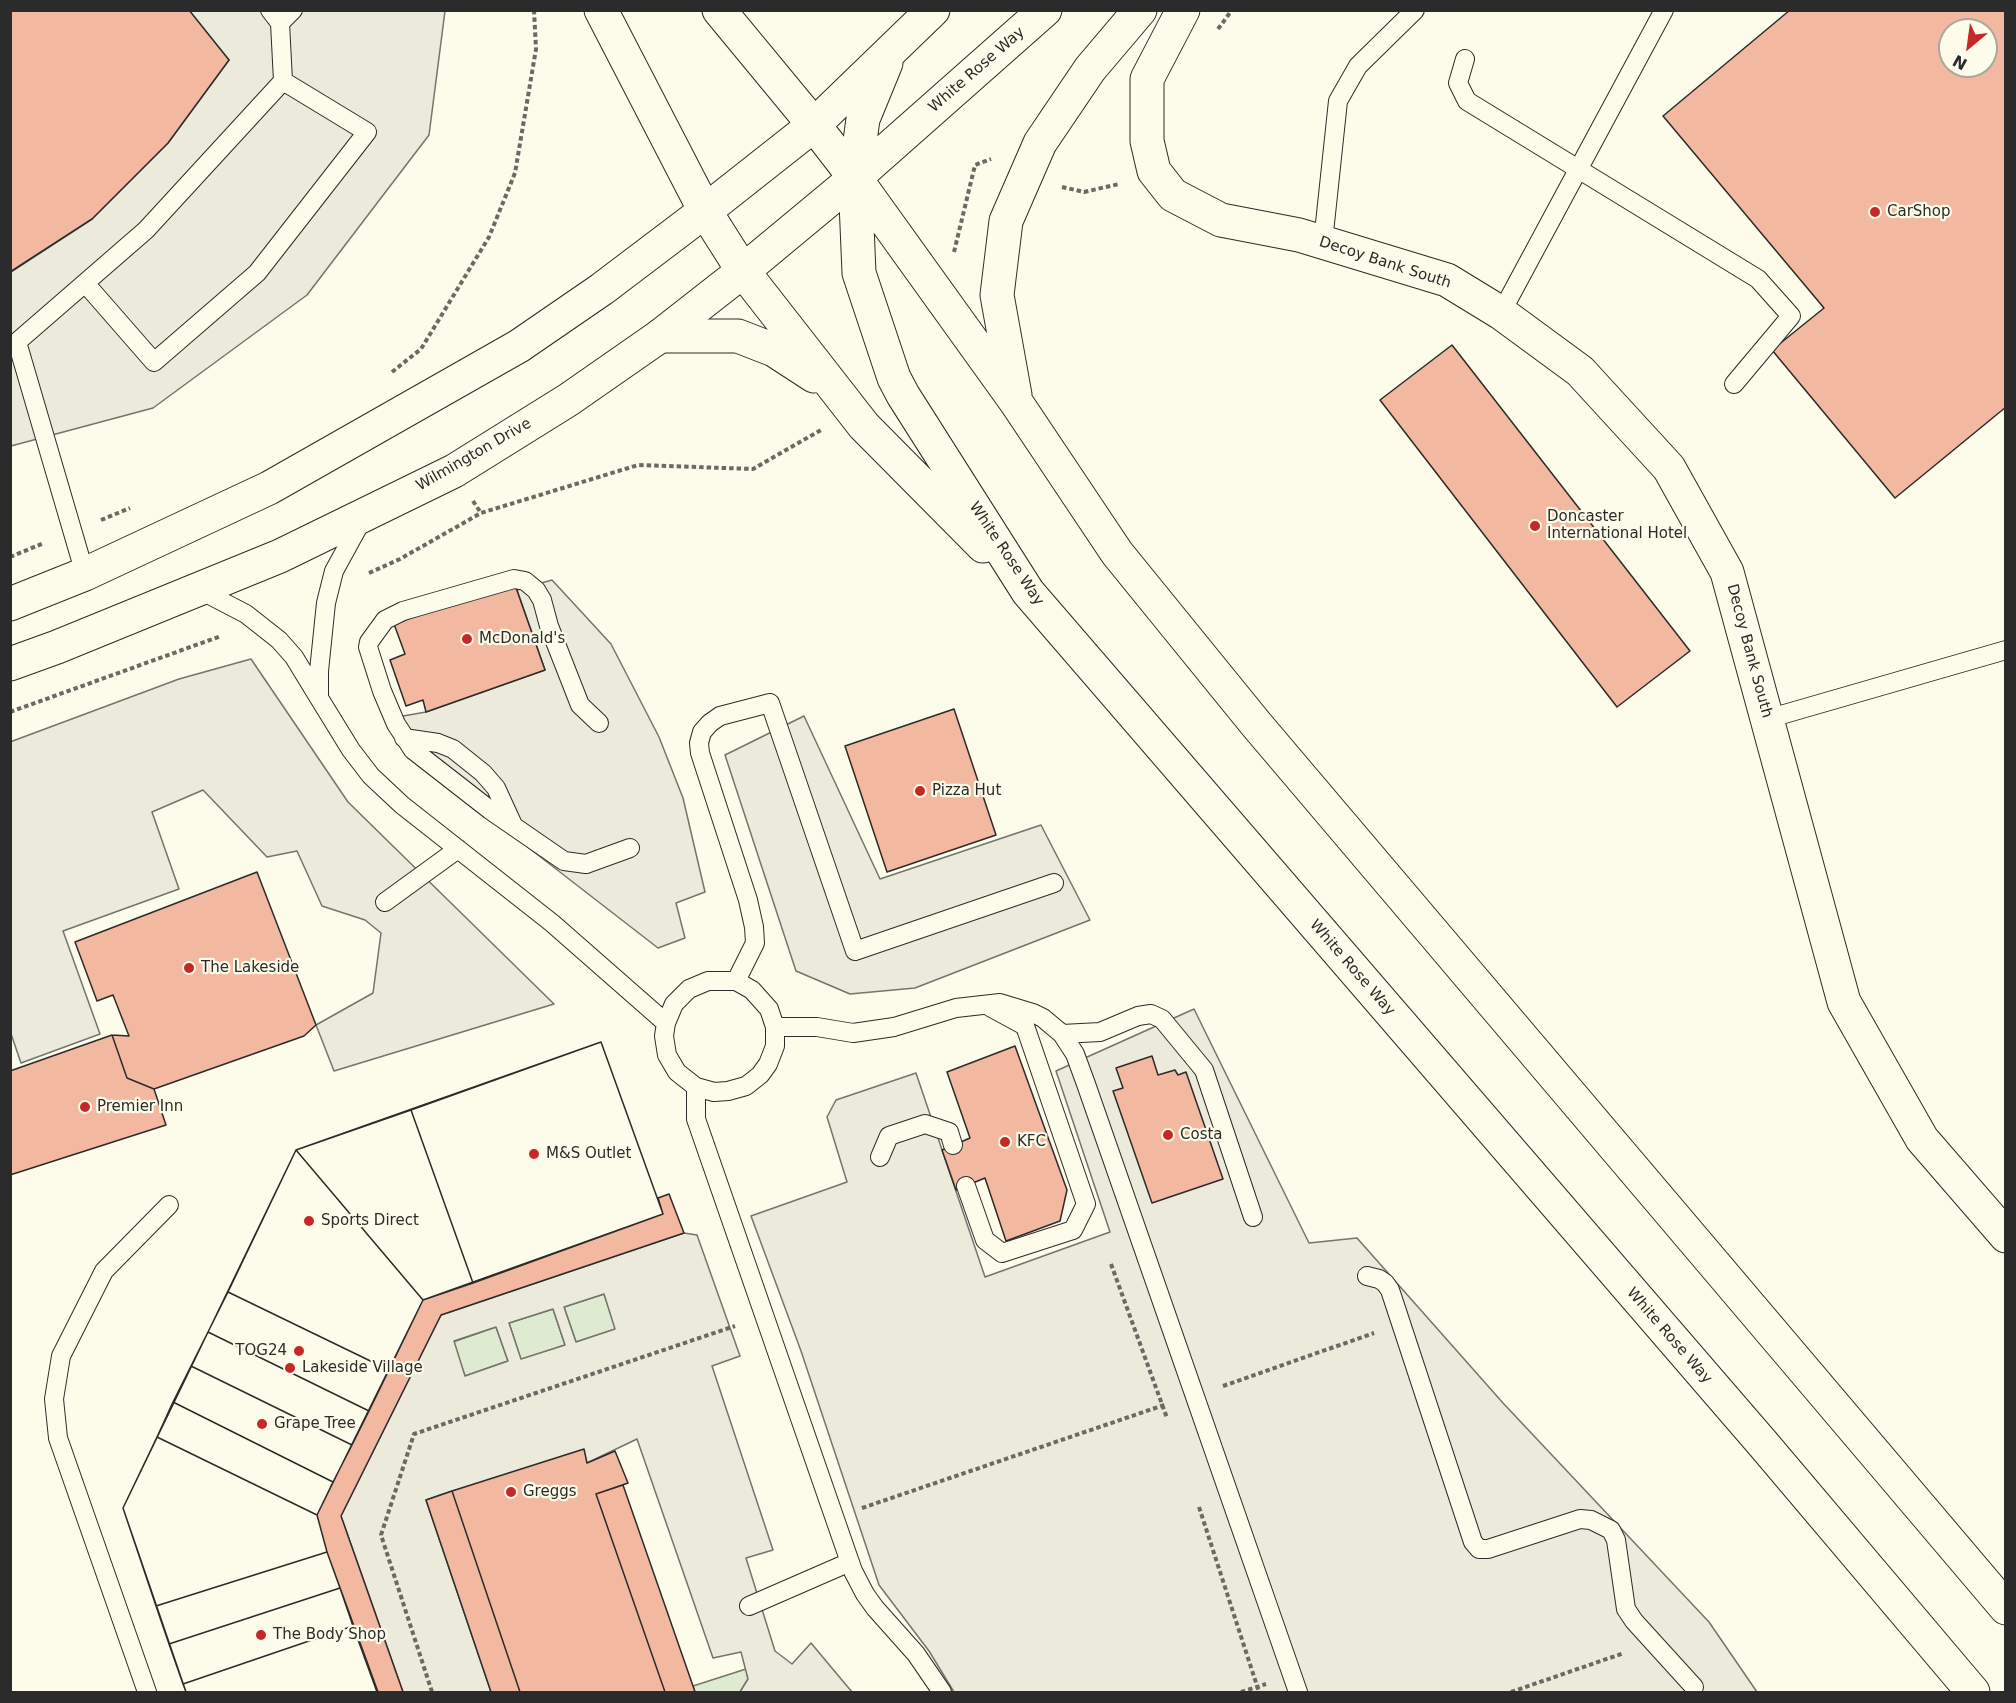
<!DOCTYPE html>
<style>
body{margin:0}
#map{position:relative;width:2016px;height:1703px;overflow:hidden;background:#fdfbea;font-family:"DejaVu Sans",sans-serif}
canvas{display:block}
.frame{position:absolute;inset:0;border:12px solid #2b2b2b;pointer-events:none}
.north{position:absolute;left:1938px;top:18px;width:60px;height:60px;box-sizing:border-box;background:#fdfbea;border:2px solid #a9a89e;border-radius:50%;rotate:209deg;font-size:16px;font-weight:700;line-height:24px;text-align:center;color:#2b2b2b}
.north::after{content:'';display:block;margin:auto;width:21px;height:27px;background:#c62828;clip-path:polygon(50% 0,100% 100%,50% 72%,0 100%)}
</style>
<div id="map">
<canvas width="2016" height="1703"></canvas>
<div class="frame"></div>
<div class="north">N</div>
</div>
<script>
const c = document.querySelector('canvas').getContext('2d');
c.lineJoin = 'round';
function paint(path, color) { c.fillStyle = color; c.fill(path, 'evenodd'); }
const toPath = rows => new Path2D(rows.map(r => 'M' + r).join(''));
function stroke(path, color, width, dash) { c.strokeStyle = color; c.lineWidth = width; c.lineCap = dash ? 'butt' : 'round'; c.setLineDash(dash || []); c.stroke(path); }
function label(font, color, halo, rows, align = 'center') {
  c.font = font + ' "DejaVu Sans",sans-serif'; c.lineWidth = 4.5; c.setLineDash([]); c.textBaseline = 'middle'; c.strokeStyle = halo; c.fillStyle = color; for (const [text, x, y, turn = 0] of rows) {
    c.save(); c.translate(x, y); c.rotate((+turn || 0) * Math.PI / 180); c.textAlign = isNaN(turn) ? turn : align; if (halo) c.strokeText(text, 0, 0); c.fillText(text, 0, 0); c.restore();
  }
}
const green = toPath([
 [604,1294,616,1329,576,1342,564,1307,604,1294],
 [553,1309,565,1345,521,1360,509,1323,553,1309],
 [496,1327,508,1361,465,1376,453,1342,496,1327],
 [746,1669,748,1679,740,1692,695,1692,693,1686,746,1669]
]);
const parking = toPath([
 [189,11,445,11,429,135,307,295,153,408,11,446,11,272,92,219,168,143,229,60,189,11],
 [552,580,611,644,659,737,683,798,705,892,676,903,685,938,658,948,405,752,386,719,426,712,545,670,517,590,552,580],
 [251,659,348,802,554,1004,334,1071,316,1025,373,993,381,933,365,920,322,906,297,851,267,857,203,790,152,812,179,889,63,931,100,1034,21,1063,10,1031,10,742,179,679,251,659],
 [804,716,880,879,1041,825,1090,920,915,988,850,994,796,971,725,755,804,716],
 [1194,1009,1309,1243,1357,1238,1503,1403,1709,1622,1757,1692,954,1692,929,1651,879,1585,801,1351,751,1216,847,1182,827,1117,836,1100,916,1073,985,1277,1110,1232,1056,1071,1194,1009],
 [684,1233,697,1235,740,1356,712,1366,773,1550,746,1558,775,1651,792,1664,811,1643,852,1692,740,1692,748,1679,741,1652,713,1658,637,1439,587,1463,452,1491,426,1500,491,1692,403,1692,341,1516,441,1315,684,1233],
 [604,1294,615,1329,576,1342,564,1307,604,1294],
 [553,1309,565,1345,521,1359,509,1323,553,1309],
 [496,1327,508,1361,465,1376,454,1341,496,1327]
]);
const building = toPath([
 [10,10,189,10,229,60,168,143,92,219,10,272,10,10],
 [1790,10,2006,10,2006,407,1895,498,1772,350,1824,308,1663,116,1790,10],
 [1950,30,1986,30,1986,66,1950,66,1950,30],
 [1452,345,1690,651,1617,707,1380,400,1452,345],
 [514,582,545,670,426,712,423,700,406,706,390,660,405,654,394,624,514,582],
 [954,709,996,835,887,872,845,746,954,709],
 [257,872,316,1025,304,1036,154,1089,127,1078,112,1035,129,1036,113,995,97,1001,75,942,257,872],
 [112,1035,127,1078,154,1089,166,1125,10,1175,10,1071,112,1035],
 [601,1042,663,1214,423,1300,317,1515,327,1552,378,1692,186,1692,123,1508,296,1150,601,1042],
 [601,1042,663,1214,473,1283,411,1110,601,1042],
 [1015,1046,1067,1190,1060,1221,1006,1241,985,1178,956,1190,942,1150,970,1138,947,1072,1015,1046],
 [1152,1056,1158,1075,1175,1070,1178,1075,1186,1072,1223,1179,1152,1203,1113,1091,1123,1088,1116,1068,1152,1056],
 [411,1110,473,1283,423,1300,296,1150,411,1110],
 [296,1150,423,1300,389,1370,228,1292,296,1150],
 [669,1194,684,1233,441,1315,341,1516,403,1692,378,1692,327,1552,317,1515,423,1300,663,1214,658,1198,669,1194],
 [228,1292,389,1370,369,1411,208,1332,228,1292],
 [208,1332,369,1411,352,1445,191,1366,208,1332],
 [191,1366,352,1445,333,1482,173,1402,191,1366],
 [173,1402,333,1482,317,1515,157,1437,173,1402],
 [157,1437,317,1515,327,1552,156,1606,123,1508,157,1437],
 [584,1449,587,1463,615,1451,628,1483,596,1494,665,1692,520,1692,452,1491,584,1449],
 [623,1485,693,1686,695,1692,665,1692,596,1494,623,1485],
 [452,1491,520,1692,491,1692,426,1500,452,1491],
 [327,1552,340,1588,169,1644,156,1606,327,1552],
 [340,1588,353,1626,183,1684,169,1644,340,1588],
 [353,1626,377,1692,186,1692,183,1684,353,1626]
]);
const path = toPath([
 [1218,29,1232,10],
 [1062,187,1084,192,1119,184],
 [954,252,975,165,991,159],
 [392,372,421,349,489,237,515,173,536,49,534,10],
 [473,501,481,513],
 [101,520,130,508],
 [10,557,44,543],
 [369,573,400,559,481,513,638,465,753,469,821,430],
 [10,712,221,636],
 [1111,1264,1167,1418],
 [1223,1386,1374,1333],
 [1199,1507,1259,1692],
 [862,1508,1167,1404],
 [432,1692,381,1535,414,1434,735,1326],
 [1241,1692,1266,1684],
 [1511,1692,1624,1653]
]);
const lane = toPath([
 [270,10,280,23,293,10],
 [280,23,283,81],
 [1465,59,1458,83,1467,101,1758,279,1791,316,1734,384],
 [1323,242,1338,101,1358,66,1415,10],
 [1501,313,1664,10],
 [17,342,85,574],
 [10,345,17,342,85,283,146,230,283,81,367,132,257,273,154,362,85,283],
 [198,589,246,614,279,640,294,657,319,698,319,671,326,603,334,571,362,520],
 [319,698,351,750,371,776,402,805,552,923,666,1023],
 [1767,719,2006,650],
 [599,723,580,705,549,626,542,600,536,590,525,581,514,579,403,611,385,620,369,642,368,647,382,691,396,724,413,750,490,810,564,861,586,864,630,848],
 [404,738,438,743,453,749,483,773,496,788,513,825],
 [385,902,458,849],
 [708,981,736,981,752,990,769,1009,775,1027,775,1046,768,1064,760,1075,746,1086,728,1091,714,1092,696,1087,677,1072,667,1055,664,1036,666,1023,674,1004,689,989,708,981],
 [736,981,755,943,754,927,748,900,700,753,699,743,702,732,710,723,720,716,770,703,855,951,1054,883],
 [775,1027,817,1027,853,1033,894,1027,956,1008,1000,1003,1033,1013,1043,1018,1062,1034,1075,1054,1086,1084,1298,1692],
 [1062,1034,1100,1032,1138,1016,1151,1014,1162,1019,1204,1070,1253,1217],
 [696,1087,696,1119,853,1571,865,1594,875,1608,916,1654,942,1692],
 [880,1157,889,1136,925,1124,949,1132,953,1145],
 [966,1186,985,1240,1002,1253,1073,1230,1086,1204,1025,1026,990,1007],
 [1367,1276,1379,1279,1385,1283,1390,1290,1473,1542,1479,1549,1488,1549,1580,1519,1591,1520,1611,1530,1616,1540,1626,1609,1634,1621,1694,1687],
 [749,1606,850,1562],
 [147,1692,58,1438,54,1399,61,1356,104,1271,169,1205]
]);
const street = toPath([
 [601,10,705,211],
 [719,10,814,125],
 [1183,10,1147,79,1147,141,1154,171,1173,195,1221,220,1299,235,1447,280,1501,313,1580,371,1669,468,1727,572,1844,1002,1922,1139,2006,1236]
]);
const secondary = toPath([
 [10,604,85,574,269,488,519,346,602,289,705,211,814,125],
 [10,664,57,647,280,556,454,471,568,400,660,336,743,271,855,178]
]);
const highway = toPath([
 [933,10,814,125,855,178,1016,402,1117,553,1256,724,2006,1608],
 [886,63,863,119,855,178,859,273,894,378,903,395,1028,592,1764,1445,1973,1692],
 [855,178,1045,10],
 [705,211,743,271,864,426,983,546],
 [660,336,738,336,774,350,814,376],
 [1015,395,997,295,1006,221,1040,143,1090,69,1140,10]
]);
const markers = [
 [1875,212,6,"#c62828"],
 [1535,526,6,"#c62828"],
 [467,639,6,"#c62828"],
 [920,791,6,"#c62828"],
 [189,968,6,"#c62828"],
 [85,1107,6,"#c62828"],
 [1168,1135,6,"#c62828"],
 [1005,1142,6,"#c62828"],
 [534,1154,6,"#c62828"],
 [309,1221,6,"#c62828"],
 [299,1351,6,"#c62828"],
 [290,1368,6,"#c62828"],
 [262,1424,6,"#c62828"],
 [511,1492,6,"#c62828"],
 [261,1635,6,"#c62828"]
];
const streetNames = [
 ["White Rose Way",977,70,-41],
 ["Decoy Bank South",1385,263,18],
 ["Wilmington Drive",474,455,-30],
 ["White Rose Way",1006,554,56],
 ["Decoy Bank South",1749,651,75],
 ["White Rose Way",1352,968,49],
 ["White Rose Way",1669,1336,49]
];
const poiNames = [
 ["CarShop",1887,212],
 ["Doncaster",1547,517],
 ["International Hotel",1547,534],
 ["McDonald's",479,639],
 ["Pizza Hut",932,791],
 ["The Lakeside",201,968],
 ["Premier Inn",97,1107],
 ["Costa",1180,1135],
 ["KFC",1017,1142],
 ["M&S Outlet",546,1154],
 ["Sports Direct",321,1221],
 ["TOG24",287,1351,"right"],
 ["Lakeside Village",302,1368],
 ["Grape Tree",274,1424],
 ["Greggs",523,1492],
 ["The Body Shop",273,1635]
];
paint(green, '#deebd1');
stroke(green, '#74746e', 1.5);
paint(parking, '#eceadb');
stroke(parking, '#74746e', 1.5);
paint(building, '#f2b8a0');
stroke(building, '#2b2b2b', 1.5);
stroke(lane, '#2b2b2b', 20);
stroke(street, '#2b2b2b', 35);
stroke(secondary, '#2b2b2b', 35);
stroke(highway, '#2b2b2b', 35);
stroke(path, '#6a6964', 4, [4.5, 3]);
stroke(lane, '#fdfbea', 18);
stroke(street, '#fdfbea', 33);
stroke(secondary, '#fdfbea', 33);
stroke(highway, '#fdfbea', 33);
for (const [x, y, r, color] of markers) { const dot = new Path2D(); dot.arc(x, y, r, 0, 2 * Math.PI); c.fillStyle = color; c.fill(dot); stroke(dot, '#fdfbea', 2); }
label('15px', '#2b2b2b', '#fdfbea', streetNames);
label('15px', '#2b2b2b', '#fdfbea', poiNames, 'left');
</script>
